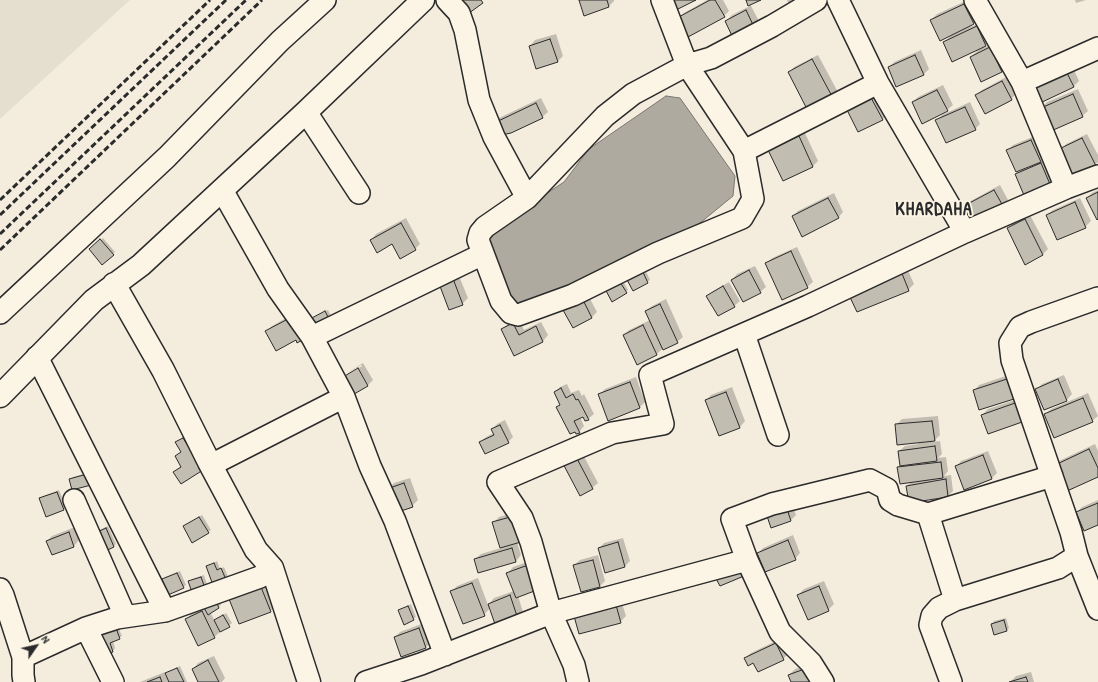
<!DOCTYPE html>
<style>
body{margin:0}
#map{position:relative;width:1098px;height:682px;overflow:hidden;background:#f4edde;font-family:"Patrick Hand",sans-serif}
canvas{display:block}
.north{position:absolute;left:16px;top:626px;width:40px;height:40px;-webkit-text-stroke:3px #fcf5e5;paint-order:stroke;rotate:56deg;font-size:11px;font-weight:700;line-height:16px;text-align:center;color:#2b2b2b}
.north::after{content:'';display:block;margin:auto;width:14px;height:18px;background:#2b2b2b;clip-path:polygon(50% 0,100% 100%,50% 72%,0 100%)}
</style>
<div id="map">
<canvas width="1098" height="682"></canvas>
<div class="north">N</div>
</div>
<script>
const c = document.querySelector('canvas').getContext('2d');
c.lineJoin = 'round';
function paint(path, color) { c.fillStyle = color; c.fill(path, 'evenodd'); }
const toPath = rows => new Path2D(rows.map(r => 'M' + r).join(''));
function stroke(path, color, width, dash) { c.strokeStyle = color; c.lineWidth = width; c.lineCap = dash ? 'butt' : 'round'; c.setLineDash(dash || []); c.stroke(path); }
function label(font, color, halo, rows, align = 'center') {
  c.font = font + ' "Patrick Hand",sans-serif'; c.lineWidth = 3.5; c.setLineDash([]); c.textBaseline = 'middle'; c.strokeStyle = halo; c.fillStyle = color; for (const [text, x, y, turn = 0] of rows) {
    c.save(); c.translate(x, y); c.rotate((+turn || 0) * Math.PI / 180); c.textAlign = isNaN(turn) ? turn : align; if (halo) c.strokeText(text, 0, 0); c.fillText(text, 0, 0); c.restore();
  }
}
const built = toPath([
 [0,0,130,0,0,119]
]);
const water = toPath([
 [666,96,680,98,735,176,733,196,678,241,566,292,518,305,491,273,488,232,564,182,589,149,666,96]
]);
const shadow = toPath([
 [580,0,614,0,614,1,609,6],
 [707,0,723,0,729,11,724,16,678,18,684,13],
 [747,0,758,0,750,4,760,23,755,28,726,21,732,15,750,6],
 [787,0,798,0,789,4],
 [968,0,979,18,970,27,983,22,988,43,983,48,988,46,1000,71,1002,71,1001,72,971,57,980,48,944,42,953,34,931,20,937,14],
 [1075,0,1086,0,1076,3],
 [556,34,563,56,557,62,530,46,535,40],
 [990,45,1006,66,1002,71],
 [921,50,929,69,924,74,897,86,889,67,894,62],
 [818,55,839,94,833,99,789,73,794,67],
 [1073,68,1079,81,1074,86,1032,90,1038,85],
 [1008,76,1016,94,1011,99,976,95,982,90],
 [943,85,953,105,947,110,913,102,918,97],
 [1078,89,1088,111,1082,116,1042,108,1047,102],
 [875,90,887,114,882,120,847,107],
 [541,98,548,112,542,117,493,124,499,118],
 [970,102,980,124,975,129,937,121,942,115],
 [804,131,818,161,813,166,783,180,769,150],
 [1087,134,1098,155,1098,162,1095,165,1061,150,1066,144],
 [1037,135,1046,155,1040,161,1047,158,1056,182,1027,198,1017,174,1022,169,1008,150,1013,145],
 [1000,185,1008,200,1003,205,961,208,967,203],
 [1098,190,1098,218,1087,198,1092,193],
 [834,193,843,212,838,218,793,216,798,211],
 [1080,198,1091,221,1085,227,1047,215,1053,210],
 [1030,215,1048,249,1042,255,1008,229,1013,223],
 [406,218,420,244,415,249,392,243,371,240,376,234],
 [103,238,115,252,113,254,93,247],
 [797,247,813,282,807,287,766,264,772,258],
 [755,266,766,287,760,292,732,280,737,274],
 [906,266,914,284,908,290,858,311],
 [644,267,650,280,633,290],
 [457,271,468,298,462,304,440,281],
 [621,277,628,290,613,300],
 [729,282,740,301,734,306,708,296,713,291],
 [588,295,597,312,592,317,573,327,564,310],
 [666,299,683,337,677,342,662,349,657,354,638,363,624,335,629,330,650,320,646,311,652,306],
 [328,310,335,324,309,320,311,318],
 [293,314,297,339,267,331,272,326],
 [519,319,524,330,541,322,548,335,543,341,515,354,502,329,508,324],
 [363,363,373,380,368,385,349,396,340,380,344,375,344,377,362,366,361,365,345,374],
 [1012,374,1018,393,1013,398,974,391,979,385],
 [1064,375,1072,394,1067,400,1045,409,1037,389,1042,384],
 [636,377,645,402,640,407,609,419,599,395,605,389],
 [567,384,571,393,579,390,582,396,584,394,594,414,588,419,583,415,580,417,584,426,579,432,558,407,561,404,555,392,560,387],
 [732,387,745,421,740,427,719,435,706,400,711,395],
 [1088,393,1098,416,1092,421,1045,415,1051,409],
 [1024,397,1030,415,982,415,988,409],
 [938,416,940,435,933,442,940,441,942,454,938,458,946,457,948,471,944,476,951,475,953,491,948,496,910,502,907,486,912,481,898,468,901,465,899,451,905,446,918,444,918,442,896,425,902,419],
 [505,420,513,437,508,442,480,442,486,437,494,433,492,429,497,424],
 [189,433,208,464,174,472,181,466,176,456,182,451,177,442],
 [1095,444,1098,451,1098,476,1056,465,1061,460],
 [579,447,598,483,592,488,562,458],
 [988,451,997,473,992,478,965,489,956,467,961,461],
 [94,471,97,480,70,479,73,477],
 [410,478,418,500,412,506,388,489,394,483],
 [59,490,66,507,63,509,41,498,43,496],
 [790,498,796,515,791,520,772,527],
 [1098,500,1098,524,1077,512,1082,507],
 [519,511,517,542,521,555,516,561,479,571,475,559,481,554,501,548,493,523,499,517],
 [202,515,211,530,208,532,184,526],
 [108,526,116,544,113,547,95,532],
 [75,527,79,540,74,546,52,554,47,541,52,536],
 [793,535,800,553,795,559,758,553,763,548],
 [623,538,630,561,625,566,599,548,604,543],
 [598,555,605,581,600,586,574,565,580,560],
 [533,560,518,596,523,612,518,618,490,608,484,615,452,591,457,586,478,578,488,605,494,598,514,591,508,573,513,567],
 [217,561,220,569,224,567,229,579,227,582,207,567],
 [180,571,186,585,183,587,163,580,165,577],
 [204,575,208,588,190,581,192,579],
 [264,577,276,606,270,611,234,589],
 [824,581,834,604,828,610,798,595,804,589],
 [217,596,221,605,210,612,215,621,226,613,232,623,214,637,198,645,186,620,191,614,205,607],
 [621,600,626,616,620,622,580,633],
 [411,604,416,617,405,623,399,610],
 [1006,618,1009,628,1007,630,992,624,994,621],
 [424,623,431,642,426,647,395,637,400,632],
 [118,627,122,636,113,641,115,648,113,651,103,655,98,635],
 [782,638,789,653,783,659,754,662,745,658,751,653],
 [214,656,225,678,222,682,199,682,193,669,198,663],
 [816,662,792,682,789,675,795,669],
 [180,666,187,682,140,682,165,672,166,674],
 [1031,672,1034,682,1010,682,1016,676]
]);
const building = toPath([
 [454,0,481,0,483,3,465,16,454,0],
 [579,0,607,0,609,7,584,16,579,0],
 [671,0,696,0,676,10,671,0],
 [710,0,715,0,725,17,688,37,677,18,710,0],
 [746,0,761,0,748,6,746,0],
 [964,4,974,24,940,41,930,20,964,4],
 [746,10,755,29,734,40,725,21,746,10],
 [977,26,986,46,952,62,943,42,977,26],
 [550,39,558,62,536,69,529,46,550,39],
 [990,47,1002,72,981,82,970,57,990,47],
 [915,55,924,75,896,87,888,67,915,55],
 [812,59,834,100,809,113,788,72,812,59],
 [1067,73,1074,87,1038,104,1031,90,1067,73],
 [1002,81,1012,100,985,114,975,95,1002,81],
 [937,90,948,111,922,124,912,102,937,90],
 [869,94,883,120,858,132,845,106,869,94],
 [1073,94,1083,117,1051,131,1041,108,1073,94],
 [536,103,543,118,511,133,497,136,492,124,536,103],
 [965,107,976,130,946,143,935,120,965,107],
 [799,136,813,167,783,181,768,150,799,136],
 [1082,138,1096,166,1074,177,1059,149,1082,138],
 [1031,140,1041,162,1016,172,1006,150,1031,140],
 [1041,163,1052,189,1026,200,1015,174,1041,163],
 [994,190,1003,206,969,225,960,208,994,190],
 [1098,192,1098,219,1097,220,1086,198,1098,192],
 [828,198,839,218,802,237,792,216,828,198],
 [1075,202,1086,228,1057,240,1046,215,1075,202],
 [1025,219,1043,255,1025,265,1007,228,1025,219],
 [401,223,416,250,400,259,392,244,377,253,370,240,401,223],
 [100,239,114,255,102,265,89,249,100,239],
 [791,251,808,288,782,300,765,263,791,251],
 [641,268,648,283,633,291,625,276,641,268],
 [749,270,761,293,743,302,731,280,749,270],
 [901,271,909,291,857,312,848,293,901,271],
 [452,276,463,305,449,310,438,281,452,276],
 [618,279,627,293,612,302,604,287,618,279],
 [723,286,735,307,718,316,706,296,723,286],
 [583,300,592,318,573,328,563,310,583,300],
 [660,304,678,343,663,350,645,311,660,304],
 [325,311,333,327,315,335,308,320,325,311],
 [288,319,293,328,299,325,306,338,297,343,296,340,276,351,265,331,288,319],
 [513,323,519,335,536,326,543,342,514,356,501,329,513,323],
 [643,325,657,355,637,365,623,335,643,325],
 [358,368,368,386,349,397,338,380,358,368],
 [1007,379,1014,399,979,410,973,390,1007,379],
 [1058,379,1067,401,1044,410,1035,389,1058,379],
 [630,382,640,408,608,421,598,394,630,382],
 [561,388,566,398,573,394,576,400,578,399,589,420,585,421,583,417,574,421,580,433,576,434,575,432,570,434,556,407,560,405,554,392,561,388],
 [726,392,740,428,719,436,705,400,726,392],
 [1083,398,1093,422,1054,438,1044,414,1083,398],
 [1018,402,1025,421,988,434,981,415,1018,402],
 [932,421,935,441,897,445,895,424,932,421],
 [500,425,509,443,485,454,479,442,494,435,491,429,500,425],
 [183,438,203,470,181,484,173,472,181,467,175,456,181,452,175,442,183,438],
 [935,446,937,461,900,466,898,451,935,446],
 [1089,449,1098,468,1098,477,1067,491,1055,465,1089,449],
 [573,451,593,489,580,496,560,458,573,451],
 [983,455,992,479,964,490,955,466,983,455],
 [941,462,943,478,900,484,897,467,941,462],
 [91,473,95,484,72,490,69,479,91,473],
 [946,479,948,497,909,503,906,486,946,479],
 [404,483,413,507,395,513,387,489,404,483],
 [57,492,64,510,46,517,39,498,57,492],
 [785,503,791,521,771,528,765,510,785,503],
 [1098,503,1098,525,1084,531,1076,512,1098,503],
 [514,516,521,542,500,548,492,522,514,516],
 [199,517,209,533,192,543,183,526,199,517],
 [106,528,114,547,99,554,91,535,106,528],
 [69,532,74,547,52,555,46,541,69,532],
 [788,540,796,560,765,572,757,553,788,540],
 [618,542,625,567,605,573,598,548,618,542],
 [512,548,516,562,478,573,474,559,512,548],
 [593,560,600,587,581,592,573,565,593,560],
 [214,563,217,570,221,568,227,582,214,588,206,566,214,563],
 [528,565,537,590,516,598,506,573,528,565],
 [739,565,744,576,720,586,714,575,739,565],
 [177,573,184,588,168,595,162,579,177,573],
 [201,577,206,591,193,595,188,581,201,577],
 [259,582,271,612,239,624,227,594,259,582],
 [472,583,485,616,463,624,450,591,472,583],
 [819,586,829,611,808,620,797,595,819,586],
 [510,595,518,619,496,627,488,604,510,595],
 [214,597,219,608,208,615,202,604,214,597],
 [616,605,621,623,579,634,574,616,616,605],
 [408,606,414,620,404,625,398,610,408,606],
 [202,611,215,638,198,646,185,619,202,611],
 [223,615,230,627,220,632,214,620,223,615],
 [1004,620,1007,631,994,635,991,624,1004,620],
 [116,628,120,639,110,643,113,652,102,656,94,638,116,628],
 [419,628,426,648,401,657,394,637,419,628],
 [776,643,784,660,758,672,753,663,748,666,744,658,776,643],
 [208,660,219,682,198,682,192,669,208,660],
 [810,667,815,682,791,682,788,675,810,667],
 [177,668,184,682,169,682,165,673,177,668],
 [160,677,162,682,147,682,160,677],
 [1026,677,1028,682,1009,682,1026,677]
]);
const street = toPath([
 [447,0,459,13,465,30,479,100,494,137,527,198],
 [662,0,687,65,744,151,753,199,742,218,658,253,573,295,518,315,511,313,501,301,478,240,480,233,485,227,527,198,605,116,633,94,687,65,711,58,772,26,816,0],
 [975,0,1022,82,1066,188],
 [1022,82,1098,48],
 [306,112,359,193],
 [744,151,878,83],
 [222,190,278,289,312,337,344,397,370,466,395,521,445,655],
 [965,232,1066,188,1098,176],
 [0,313,167,157,280,41,325,0],
 [744,334,778,435],
 [312,337,483,254],
 [37,357,165,611],
 [211,465,344,397],
 [74,500,125,616],
 [928,514,1052,476],
 [1077,556,1098,609],
 [0,589,3,595,23,657],
 [86,628,113,682],
 [24,682,23,675,23,657,86,628,117,618,165,611,260,577,272,568],
 [366,682,421,664,551,613,531,542,522,518,498,482,612,433,663,424,650,375,808,306,965,232,878,83,838,0],
 [578,682,574,665,551,613,747,560],
 [823,682,811,663,780,632,747,560,732,519,772,504,870,480,887,489,890,500,898,505,928,514,955,600],
 [951,682,930,625,932,616,939,608,955,600,1058,568,1077,556,1071,532,1012,360,1010,343,1020,327,1031,322,1098,298]
]);
const secondary = toPath([
 [114,284,163,370,209,462,256,550,272,568,309,682],
 [0,396,94,300,141,265,306,112,423,0]
]);
const rail = toPath([
 [0,200,210,0],
 [0,215,226,0],
 [0,234,246,0],
 [0,250,262,0]
]);
const districtNames = [
 ["KHARDAHA",934,210]
];
paint(built, '#e5dfd0');
paint(water, '#afaaa0');
stroke(water, '#7a7771', 1);
paint(shadow, '#0003');
paint(building, '#c2bdb1');
stroke(building, '#2b2b2b', 1);
stroke(street, '#2b2b2b', 24);
stroke(secondary, '#2b2b2b', 25);
stroke(street, '#fcf5e5', 21);
stroke(secondary, '#fcf5e5', 22);
stroke(rail, '#2b2b2b', 3, [6, 3]);
c.letterSpacing = '1px';
label('bold 18px', '#2b2b2b', '#fcf5e5', districtNames);
c.letterSpacing = '0px';
</script>
